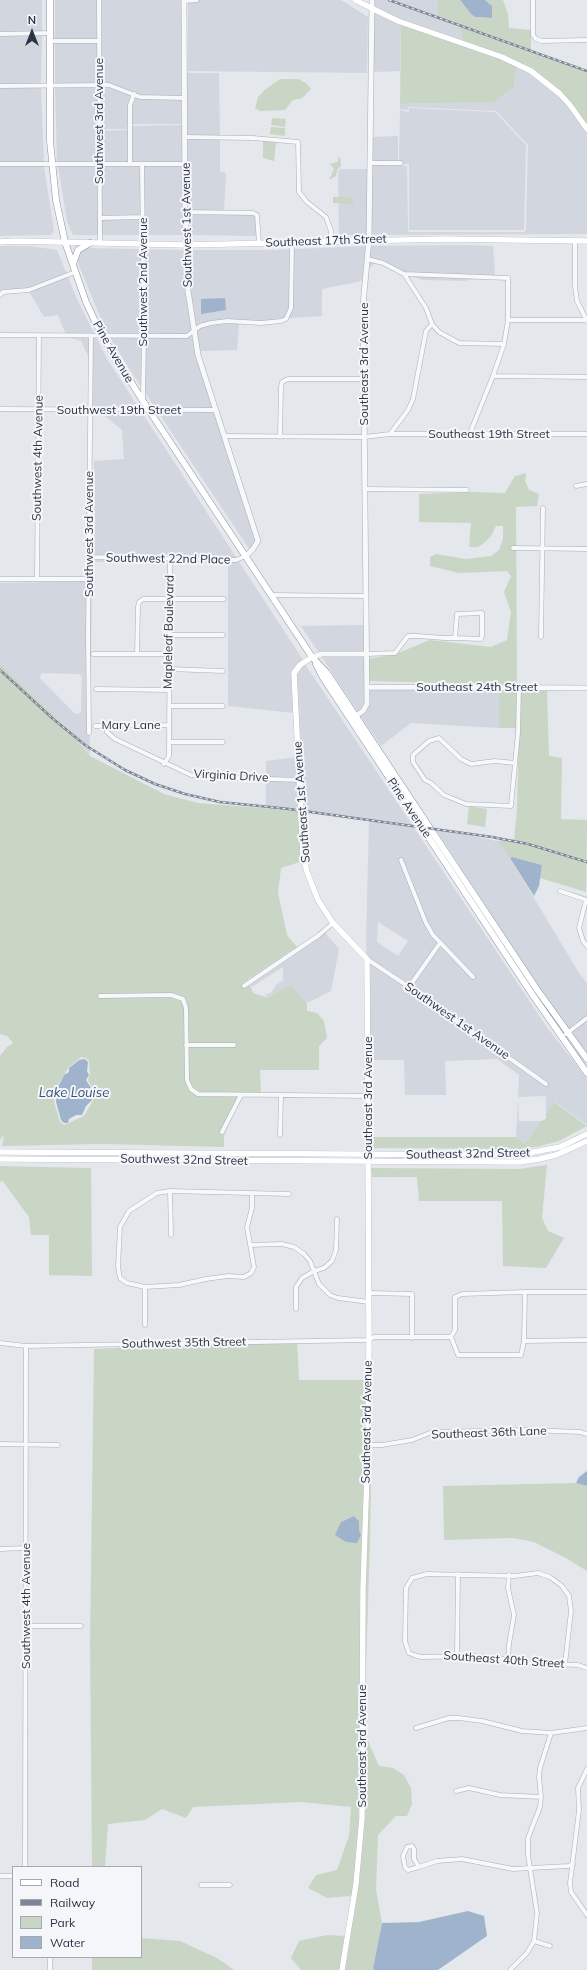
<!DOCTYPE html>
<style>
body{margin:0}
#map{position:relative;width:587px;height:1970px;overflow:hidden;background:#e4e7ec;font-family:Mulish,sans-serif}
canvas{display:block}
.legend{position:absolute;left:12px;top:1866px;width:130px;height:92px;box-sizing:border-box;background:#f4f6f9;border:1px solid #a4a8b1;margin:0;padding:5px 7px;list-style:none;font-size:12px;color:#2b3445}
.legend li{display:flex;align-items:center;gap:8px;height:20px}
.legend b{width:20px;border:1px solid #a4a8b1}
.north{position:absolute;left:12px;top:12px;width:40px;height:40px;-webkit-text-stroke:3px #f4f6f9;paint-order:stroke;rotate:0deg;font-size:11px;font-weight:700;line-height:16px;text-align:center;color:#2b3445}
.north::after{content:'';display:block;margin:auto;width:14px;height:18px;background:#2b3445;clip-path:polygon(50% 0,100% 100%,50% 72%,0 100%)}
</style>
<div id="map">
<canvas width="587" height="1970"></canvas>
<ul class="legend">
<li><b style="height:5px;background:#fff"></b>Road</li>
<li><b style="height:5px;background:#7d8696"></b>Railway</li>
<li><b style="height:11px;background:#c9d6c5"></b>Park</li>
<li><b style="height:11px;background:#9fb4cc"></b>Water</li>
</ul>
<div class="north">N</div>
</div>
<script>
const c = document.querySelector('canvas').getContext('2d');
c.lineJoin = 'round';
function paint(path, color) { c.fillStyle = color; c.fill(path, 'evenodd'); }
const toPath = rows => new Path2D(rows.map(r => 'M' + r).join(''));
function stroke(path, color, width, dash) { c.strokeStyle = color; c.lineWidth = width; c.lineCap = dash ? 'butt' : 'round'; c.setLineDash(dash || []); c.stroke(path); }
function label(font, color, halo, rows, align = 'center') {
  c.font = font + ' Mulish,sans-serif'; c.lineWidth = 4; c.setLineDash([]); c.textBaseline = 'middle'; c.strokeStyle = halo; c.fillStyle = color; for (const [text, x, y, turn = 0] of rows) {
    c.save(); c.translate(x, y); c.rotate((+turn || 0) * Math.PI / 180); c.textAlign = isNaN(turn) ? turn : align; if (halo) c.strokeText(text, 0, 0); c.fillText(text, 0, 0); c.restore();
  }
}
const built = toPath([
 [0,0,42,0,42,31,0,32],
 [55,0,100,0,100,39,55,39],
 [102,0,181,0,181,124,127,124,127,129,102,129],
 [188,0,341,0,368,17,367,73,188,71],
 [374,0,438,0,438,16,460,24,463,42,398,19,374,8],
 [374,13,401,25,400,71,373,72],
 [0,36,42,36,41,84,0,84],
 [55,43,100,43,100,83,55,83],
 [518,67,530,73,559,96,569,106,587,133,587,234,371,235,372,165,407,166,408,230,409,232,524,232,526,230,528,145,496,111,409,107,407,110,400,109,400,104,494,102,514,87,516,70],
 [187,71,188,73,219,73,220,135,187,135],
 [101,87,101,129,102,131,128,130,128,162,57,162,55,88],
 [0,88,41,88,44,162,0,162],
 [409,108,495,112,526,145,524,230,409,230,409,164,399,164,400,110,409,112],
 [183,124,183,162,132,162,131,126,181,125],
 [398,136,398,161,372,161,372,137],
 [187,139,220,139,220,172,226,173,224,211,187,210],
 [0,166,44,166,54,231,51,235,0,236],
 [58,166,183,166,184,235,73,235,67,221],
 [145,215,145,219,98,220,98,216],
 [340,169,368,169,367,235,339,235,338,172],
 [187,215,252,215,258,218,258,236,188,235],
 [468,245,493,246,495,275,464,281,423,280,398,272,376,262,368,270,370,246],
 [0,246,30,246,57,250,76,297,107,359,303,660,294,670,294,713,228,706,228,562,95,562,94,461,124,459,122,430,91,404,90,360,81,341,67,337,58,315,44,317,29,291,0,292],
 [366,246,362,281,322,289,322,316,288,318,239,324,237,350,199,351,190,291,188,250,276,250],
 [84,248,184,250,186,292,196,355,256,541,250,550,132,373,106,331,76,258,76,255],
 [92,581,90,735,90,755,67,728,0,664,0,583],
 [87,605,90,605,90,734,87,735],
 [41,673,78,674,82,676,81,713,75,714,40,678],
 [365,625,365,652,319,653,301,626],
 [321,656,365,656,365,704,358,712],
 [305,664,546,1026,587,1079,587,1125,555,1102,546,1113,546,1098,545,1096,519,1097,518,1098,519,1075,497,1059,445,1061,446,1095,405,1095,404,1060,370,1060,366,940,369,821,302,811,296,674],
 [378,922,408,941,398,956,377,942],
 [369,689,499,689,499,728,411,723,381,746,360,715,367,710,369,705],
 [297,757,299,811,266,808,266,761],
 [435,828,497,841,510,858,579,973,587,983,587,1055,559,1018],
 [323,930,339,949,331,991,307,1003,291,984,268,998,265,995,271,993,276,985,283,980,283,967,252,987,248,979],
 [518,1099,519,1121,541,1121,525,1145,516,1137]
]);
const green = toPath([
 [438,0,460,0,471,14,475,17,484,18,492,18,492,6,485,0,503,0,508,14,509,28,531,30,531,50,587,71,587,126,561,93,531,69,463,42,460,24,438,16],
 [401,25,502,59,518,67,516,70,514,87,494,102,400,104],
 [280,79,298,79,306,83,311,89,302,98,293,100,285,110,260,111,255,108,258,97,266,89],
 [272,118,286,119,285,127,271,125],
 [271,127,285,128,285,136,270,134],
 [263,141,276,142,274,161,263,158],
 [340,156,341,166,337,170,336,176,329,180,334,169,330,164,337,162],
 [333,197,353,197,353,204,333,203],
 [526,473,525,481,529,490,539,494,537,506,516,507,517,685,369,681,369,659,398,653,430,640,491,647,507,640,511,612,504,592,511,576,507,571,459,573,430,566,430,557,436,554,466,559,491,556,499,550,503,539,503,526,496,526,491,536,484,543,478,547,469,547,471,523,419,522,419,494,471,492,505,493,515,476],
 [0,664,67,728,90,756,164,794,198,803,299,811,303,861,281,868,278,893,287,935,297,947,248,979,253,993,268,998,291,984,307,1003,307,1011,317,1013,324,1021,327,1038,319,1046,319,1070,260,1070,261,1093,198,1092,192,1088,189,1083,188,1008,186,999,182,1000,184,1008,185,1077,188,1090,202,1097,238,1097,220,1133,223,1135,235,1110,224,1136,224,1147,103,1144,2,1146,4,1135,0,1140,0,1056,7,1047,13,1043,7,1036,0,1034],
 [81,1057,86,1058,89,1061,90,1074,88,1080,93,1089,94,1099,84,1116,64,1125,60,1122,54,1102,56,1088,69,1067],
 [499,689,547,689,549,756,562,758,561,819,587,820,586,892,540,878,542,865,512,857,510,858,497,841,514,839,517,809,519,728,499,728],
 [469,806,487,809,485,827,467,824],
 [554,1102,587,1126,559,1141,541,1146,520,1149,370,1148,370,1137,516,1137,525,1144,541,1121,546,1119,546,1113],
 [547,1165,542,1218,548,1231,564,1238,546,1268,503,1266,502,1201,419,1201,417,1177,372,1177,371,1168,519,1169],
 [0,1166,91,1168,92,1276,49,1275,49,1235,31,1235,29,1217,2,1180,0,1183],
 [297,1339,299,1380,366,1380,360,1817,354,1884,340,1970,301,1970,291,1958,299,1941,327,1935,345,1936,351,1896,327,1898,308,1888,316,1875,337,1870,349,1836,351,1807,301,1802,193,1807,186,1818,162,1809,145,1820,108,1824,105,1867,92,1867,90,1643,94,1349],
 [354,1516,359,1521,359,1530,361,1535,341,1522],
 [370,1380,372,1380,369,1481,371,1485,370,1543,364,1728,364,1589],
 [576,1483,587,1486,587,1571,566,1558,534,1542,513,1538,444,1540,443,1486],
 [365,1734,379,1766,393,1768,404,1775,411,1788,412,1804,407,1816,396,1816,378,1835,376,1890,382,1923,373,1968,374,1970,344,1970,357,1886],
 [141,1938,180,1941,217,1958,234,1970,92,1970,92,1957,141,1957]
]);
const water = toPath([
 [460,0,485,0,492,6,492,18,475,17,471,14],
 [225,298,226,310,201,314,201,299],
 [512,857,542,865,539,886,534,896,510,858],
 [85,1059,88,1062,87,1071,89,1075,86,1080,91,1088,92,1100,86,1106,82,1115,76,1115,69,1119,68,1123,64,1123,61,1120,56,1102,57,1089,64,1075,69,1072,69,1068,79,1060],
 [587,1471,587,1486,576,1483,579,1477],
 [354,1516,359,1521,359,1530,361,1535,357,1543,346,1542,335,1535,341,1522],
 [468,1911,484,1916,487,1936,438,1970,374,1970,373,1968,382,1923,419,1922]
]);
const minor = toPath([
 [99,0,100,243],
 [533,0,533,35,536,39,542,41,587,40],
 [184,1,197,0],
 [0,34,50,33],
 [50,41,99,41],
 [0,86,109,85,140,97,185,98],
 [185,137,253,138,298,142,299,192,307,202,326,217,331,231,331,241],
 [370,163,401,163],
 [0,164,185,164],
 [130,164,130,105,134,94],
 [142,164,144,336,143,399],
 [185,212,253,213,257,215,259,243],
 [100,218,143,217],
 [575,241,575,286,577,301,587,321],
 [367,259,383,263,404,274,508,278,508,320,504,344,493,376,470,433],
 [0,295,3,292,29,290,75,272],
 [508,320,587,320],
 [432,324,439,332,459,343,504,344],
 [0,335,187,336,200,326,211,323,227,321,261,323,281,321,286,319,291,308,292,243],
 [493,376,587,377],
 [0,409,215,410],
 [390,434,587,434],
 [224,436,364,437,390,434,408,410,413,399,426,331,432,324,426,308,404,274],
 [280,437,281,387,282,382,288,379,364,379],
 [576,486,587,484],
 [365,489,467,490],
 [513,548,587,549],
 [89,557,236,560,246,556],
 [0,579,89,579],
 [37,579,39,336],
 [271,595,366,596],
 [170,635,223,635],
 [541,637,543,508],
 [93,654,170,654],
 [137,654,138,607,139,602,143,599,224,599],
 [367,654,395,653,408,636,417,636,444,638,455,638,481,639,482,636,482,613,457,614,455,638],
 [169,669,223,671],
 [96,689,169,690],
 [169,706,223,706],
 [95,726,168,725],
 [106,726,107,732,115,739,191,775,206,777,300,780],
 [89,733,88,637,91,336],
 [169,742,223,742],
 [515,763,495,761,471,764,461,759,439,738,429,741,413,755,413,762,425,780,431,783,444,795,466,804,511,806,518,733,519,687],
 [164,764,169,756,170,559],
 [401,860,426,923,433,935,473,977],
 [560,891,587,900],
 [586,900,579,928,583,941,587,946],
 [367,959,409,987,546,1084],
 [244,986,319,935,333,923],
 [409,987,440,943],
 [100,996,171,995,183,999,186,1008,187,1080,191,1089,198,1094,368,1096],
 [566,1034,587,1018],
 [186,1045,234,1045],
 [222,1132,241,1095],
 [280,1135,281,1095],
 [170,1191,171,1235],
 [252,1194,252,1208,247,1227,254,1267,251,1273,244,1277,228,1276,206,1279,179,1285,145,1287,127,1283,120,1278,118,1267,120,1227,129,1211,157,1193,170,1191,289,1194],
 [250,1245,282,1244,294,1247,304,1254,310,1261,319,1284,330,1295,338,1298,369,1302],
 [145,1287,145,1325],
 [525,1292,524,1341,521,1355,458,1355,451,1337,455,1330,455,1297,462,1294,525,1292,587,1292],
 [369,1293,412,1294,412,1338],
 [296,1309,296,1287,302,1278,314,1271,324,1268,332,1261,336,1250,337,1219],
 [524,1341,587,1340],
 [0,1343,26,1346,369,1340,374,1337,451,1337],
 [0,1444,58,1445],
 [368,1445,382,1445,412,1440,432,1432,530,1430,580,1432,587,1434],
 [0,1549,26,1548],
 [25,1626,81,1626],
 [457,1655,458,1574],
 [508,1660,509,1644,514,1615,508,1588,509,1575],
 [565,1664,571,1611,569,1596,562,1586,550,1577,538,1573,515,1576,427,1574,412,1578,406,1588,405,1641,409,1653,414,1655,421,1657,472,1656,505,1659,525,1663,578,1665,587,1668],
 [416,1728,449,1718,459,1718,482,1721,522,1731,551,1733,587,1728],
 [587,1769,578,1788,579,1810,570,1883,571,1892,587,1915],
 [456,1791,469,1788,500,1795,541,1797],
 [25,1867,26,1346],
 [419,1867,414,1859,414,1849,412,1846,407,1847,403,1856,405,1867,408,1870,419,1867,437,1861,462,1859,513,1869,568,1866,573,1864],
 [0,1876,13,1876],
 [201,1885,230,1885],
 [534,1941,550,1946],
 [50,1970,50,1957],
 [510,1970,527,1953,534,1941,537,1913,528,1855,528,1838,540,1807,541,1797,539,1777,540,1768,551,1733]
]);
const tertiary = toPath([
 [184,0,185,212,188,291,198,355,258,541,253,549,246,556],
 [312,657,322,654,367,654],
 [367,687,587,688],
 [353,718,363,711,367,704,363,305,369,239,372,0]
]);
const secondary = toPath([
 [355,0,398,21,502,57,531,71,560,94,570,105,587,129],
 [0,242,15,241,186,245,443,239,587,241],
 [312,657,300,665,294,673,303,855,307,872,318,900,333,923,367,959,369,1340,368,1445,363,1589,362,1818,356,1884,342,1970],
 [0,1152,518,1155,560,1147,587,1134],
 [0,1159,520,1162,539,1159,556,1155,587,1141]
]);
const trunk = toPath([
 [50,0,50,141,56,200,65,242,73,265,86,302,102,336,143,401,312,657,327,673,538,991,587,1059],
 [73,264,78,250,90,243],
 [316,664,322,676,532,994,587,1073]
]);
const rail = toPath([
 [389,0,587,71],
 [0,670,52,718,85,745,125,770,155,784,185,794,220,802,289,809,492,837,528,844,587,862]
]);
const streetNames = [
 ["Southwest 3rd Avenue",99,121,-90],
 ["Southwest 1st Avenue",187,225,-91],
 ["Southeast 17th Street",326,241,-2],
 ["Southwest 2nd Avenue",143,282,-90],
 ["Pine Avenue",113,352,60],
 ["Southeast 3rd Avenue",364,364,-90],
 ["Southwest 19th Street",119,410],
 ["Southeast 19th Street",489,434],
 ["Southwest 4th Avenue",38,458,-89],
 ["Southwest 3rd Avenue",89,534,-90],
 ["Southwest 22nd Place",168,559,1],
 ["Mapleleaf Boulevard",169,632,-89],
 ["Southeast 24th Street",477,687],
 ["Mary Lane",131,725],
 ["Virginia Drive",231,776,3],
 ["Southeast 1st Avenue",302,802,-94],
 ["Pine Avenue",409,808,56],
 ["Southwest 1st Avenue",457,1021,35],
 ["Southeast 3rd Avenue",368,1098,-90],
 ["Southeast 32nd Street",468,1154,-1],
 ["Southwest 32nd Street",184,1160,1],
 ["Southwest 35th Street",184,1343,-1],
 ["Southeast 3rd Avenue",367,1422,-89],
 ["Southeast 36th Lane",489,1433,-2],
 ["Southwest 4th Avenue",26,1606,-90],
 ["Southeast 40th Street",504,1660,4],
 ["Southeast 3rd Avenue",362,1746,-90]
];
const waterNames = [
 ["Lake Louise",74,1093]
];
paint(built, '#d2d6de');
paint(green, '#c9d6c5');
paint(water, '#9fb4cc');
stroke(minor, '#a9aeb7', 5);
stroke(tertiary, '#a9aeb7', 6);
stroke(secondary, '#a9aeb7', 6);
stroke(trunk, '#8b94a3', 7);
stroke(minor, '#f7f8fa', 4);
stroke(tertiary, '#f7f8fa', 5);
stroke(secondary, '#fff', 5.5);
stroke(trunk, '#fff', 6);
stroke(rail, '#7d8696', 2.5);
stroke(rail, '#f4f6f9', 1, [3]);
label('12px', '#2b3445', '#f4f6f9', streetNames);
label('italic 13px', '#34527a', '#f4f6f9', waterNames);
</script>
